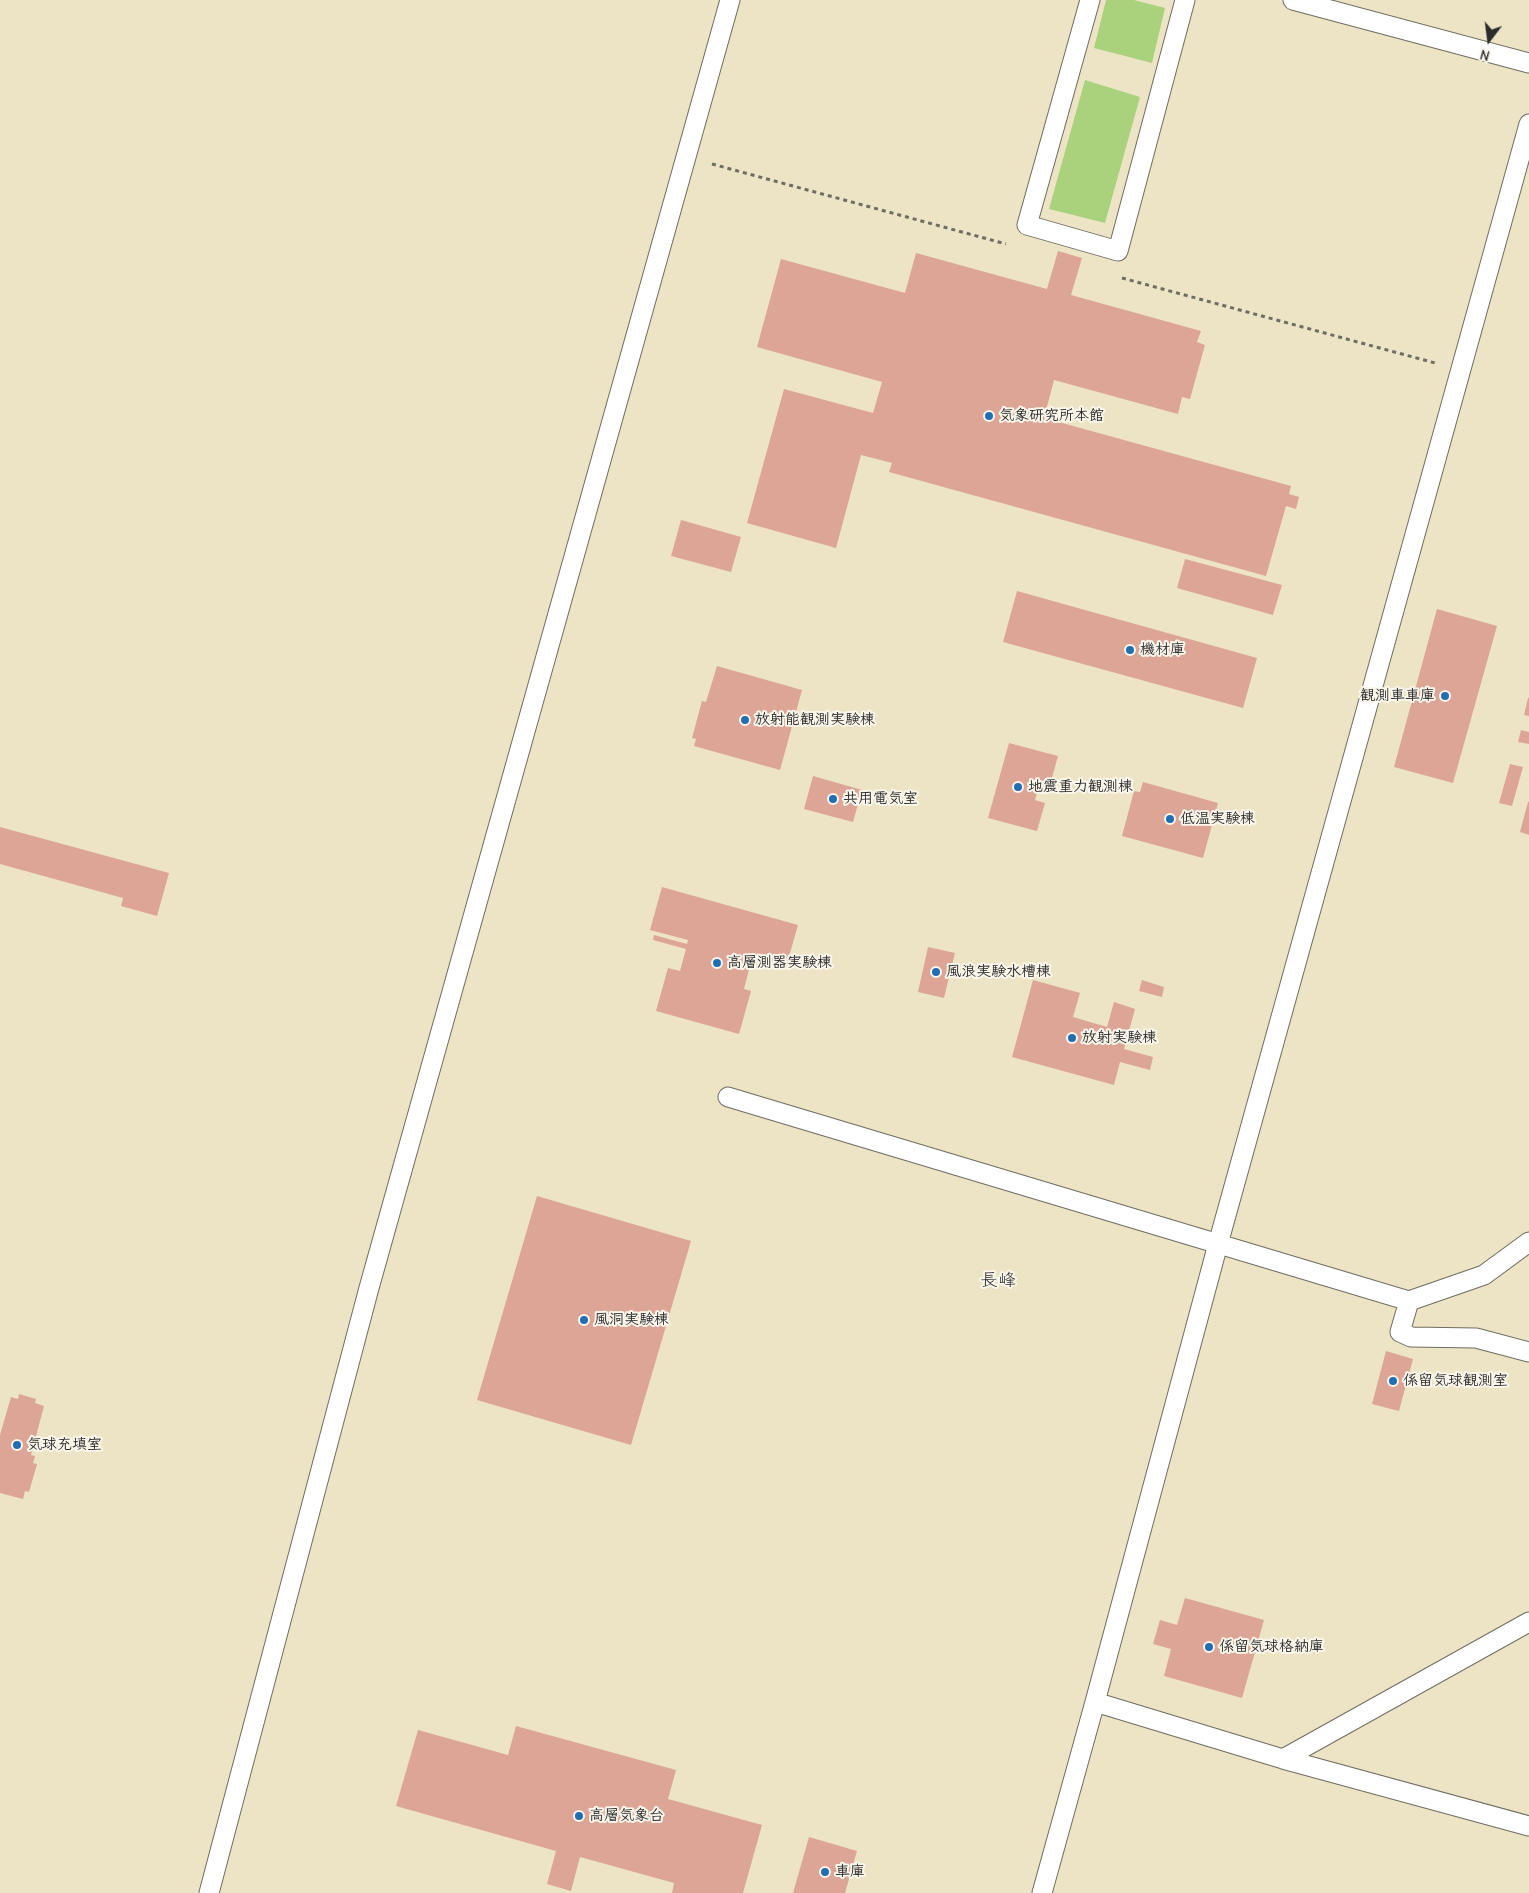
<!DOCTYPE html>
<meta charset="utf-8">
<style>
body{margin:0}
#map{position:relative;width:1529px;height:1893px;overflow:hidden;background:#ece4c4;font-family:"Comic Neue",sans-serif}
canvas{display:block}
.north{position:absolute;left:1464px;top:15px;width:50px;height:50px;-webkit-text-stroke:4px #fbf7ec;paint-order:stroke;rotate:195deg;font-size:14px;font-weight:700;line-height:20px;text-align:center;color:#2b2b2b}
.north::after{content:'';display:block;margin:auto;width:18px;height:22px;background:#2b2b2b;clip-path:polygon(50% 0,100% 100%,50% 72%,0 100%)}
</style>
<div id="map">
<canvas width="1529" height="1893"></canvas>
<div class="north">N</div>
</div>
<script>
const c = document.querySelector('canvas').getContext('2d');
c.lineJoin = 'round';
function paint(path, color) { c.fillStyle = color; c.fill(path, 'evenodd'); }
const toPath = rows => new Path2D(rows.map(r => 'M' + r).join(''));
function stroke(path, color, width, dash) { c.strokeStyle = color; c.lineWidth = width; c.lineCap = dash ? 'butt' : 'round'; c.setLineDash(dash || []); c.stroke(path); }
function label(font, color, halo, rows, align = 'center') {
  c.font = font + ' "Comic Neue","Klee One",sans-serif'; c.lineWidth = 4; c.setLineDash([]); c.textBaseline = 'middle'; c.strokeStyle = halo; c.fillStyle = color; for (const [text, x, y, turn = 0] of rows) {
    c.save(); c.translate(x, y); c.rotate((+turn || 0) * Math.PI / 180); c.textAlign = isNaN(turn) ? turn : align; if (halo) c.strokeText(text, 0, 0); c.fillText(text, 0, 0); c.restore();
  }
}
const green = toPath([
 [1106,0,1134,0,1165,8,1152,63,1094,48],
 [1085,80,1140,97,1105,223,1049,209]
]);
const building = toPath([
 [1058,251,1082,258,1071,295,1201,331,1197,342,1205,345,1190,399,1182,397,1178,414,1054,380,1044,418,1291,486,1289,494,1299,497,1296,509,1286,506,1266,576,889,472,892,463,861,455,836,548,747,523,784,389,873,413,882,382,757,347,781,259,905,293,916,253,1047,289],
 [681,520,741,537,731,572,671,556],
 [1185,559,1282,585,1273,615,1177,588],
 [1017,591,1257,658,1243,708,1003,642],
 [1437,609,1497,626,1453,783,1394,767],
 [717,666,802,690,780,770,694,746,696,739,692,738,702,701,706,702],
 [1528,698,1529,698,1529,716,1524,715],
 [1521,730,1529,732,1529,744,1518,742],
 [1009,743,1058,756,1050,785,1040,782,1035,800,1045,803,1037,831,988,818],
 [1510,764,1523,767,1512,806,1499,803],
 [813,776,862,790,853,822,804,809],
 [1143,782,1218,803,1203,858,1122,836,1134,791,1140,792],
 [1528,802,1529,802,1529,835,1520,832],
 [0,827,169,873,157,916,121,906,123,898,0,864],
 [662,887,798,925,786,967,752,958,744,989,751,991,739,1034,656,1011,668,968,680,971,686,949,653,940,654,935,687,944,688,940,650,930],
 [928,947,955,953,944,998,918,992],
 [1033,980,1080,993,1073,1017,1107,1027,1114,1002,1135,1009,1124,1049,1153,1057,1150,1070,1120,1062,1114,1085,1012,1057],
 [1142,980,1164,987,1162,997,1139,991],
 [537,1196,691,1241,631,1445,477,1400],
 [1386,1351,1413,1359,1399,1411,1372,1404],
 [19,1394,36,1399,35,1403,44,1406,31,1455,35,1456,33,1463,37,1464,29,1492,25,1491,23,1499,0,1493,0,1435,11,1397,18,1399],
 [1185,1598,1264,1620,1242,1698,1164,1676,1171,1649,1153,1644,1160,1620,1177,1625],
 [516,1726,676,1770,668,1799,762,1825,743,1893,672,1893,674,1883,580,1857,571,1891,547,1884,556,1851,396,1806,418,1730,508,1755],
 [809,1837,857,1851,845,1893,793,1893]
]);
const path = toPath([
 [712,164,1006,244],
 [1122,278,1435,363]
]);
const service = toPath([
 [1090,0,1027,225,1118,251,1185,0],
 [1293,0,1529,63],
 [728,1097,1409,1301,1484,1275,1529,1242],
 [1409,1301,1400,1332,1411,1337,1476,1338,1529,1352],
 [1095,1702,1283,1759,1529,1826],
 [1283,1759,1529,1622],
 [209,1893,369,1288,730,0],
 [1042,1893,1095,1702,1218,1244,1529,124]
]);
const markers = [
 [989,416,5,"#1f6fb2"],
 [1130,650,5,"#1f6fb2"],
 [1445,696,5,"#1f6fb2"],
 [745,720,5,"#1f6fb2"],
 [1018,787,5,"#1f6fb2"],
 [833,799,5,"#1f6fb2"],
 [1170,819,5,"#1f6fb2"],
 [717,963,5,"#1f6fb2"],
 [936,972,5,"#1f6fb2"],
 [1072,1038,5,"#1f6fb2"],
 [584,1320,5,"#1f6fb2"],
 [1393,1381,5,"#1f6fb2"],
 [17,1445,5,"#1f6fb2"],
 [1209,1647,5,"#1f6fb2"],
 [579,1816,5,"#1f6fb2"],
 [825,1872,5,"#1f6fb2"]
];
const poiNames = [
 ["気象研究所本館",999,416],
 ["機材庫",1140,650],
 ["観測車車庫",1435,696,"right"],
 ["放射能観測実験棟",755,720],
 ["地震重力観測棟",1028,787],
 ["共用電気室",843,799],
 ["低温実験棟",1180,819],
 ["高層測器実験棟",727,963],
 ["風浪実験水槽棟",946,972],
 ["放射実験棟",1082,1038],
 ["風洞実験棟",594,1320],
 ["係留気球観測室",1403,1381],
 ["気球充填室",27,1445],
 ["係留気球格納庫",1219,1647],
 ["高層気象台",589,1816],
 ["車庫",835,1872]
];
const quarterNames = [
 ["長峰",998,1281]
];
paint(green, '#aad27d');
paint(building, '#dda596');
stroke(service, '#6f6c61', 21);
stroke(path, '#6f6c61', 3, [4, 4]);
stroke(service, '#fff', 19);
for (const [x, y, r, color] of markers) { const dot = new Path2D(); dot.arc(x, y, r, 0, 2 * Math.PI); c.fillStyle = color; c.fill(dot); stroke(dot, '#fbf7ec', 2); }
label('bold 15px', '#2b2b2b', '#fbf7ec', poiNames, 'left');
label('18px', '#2b2b2b', '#fbf7ec', quarterNames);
</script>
